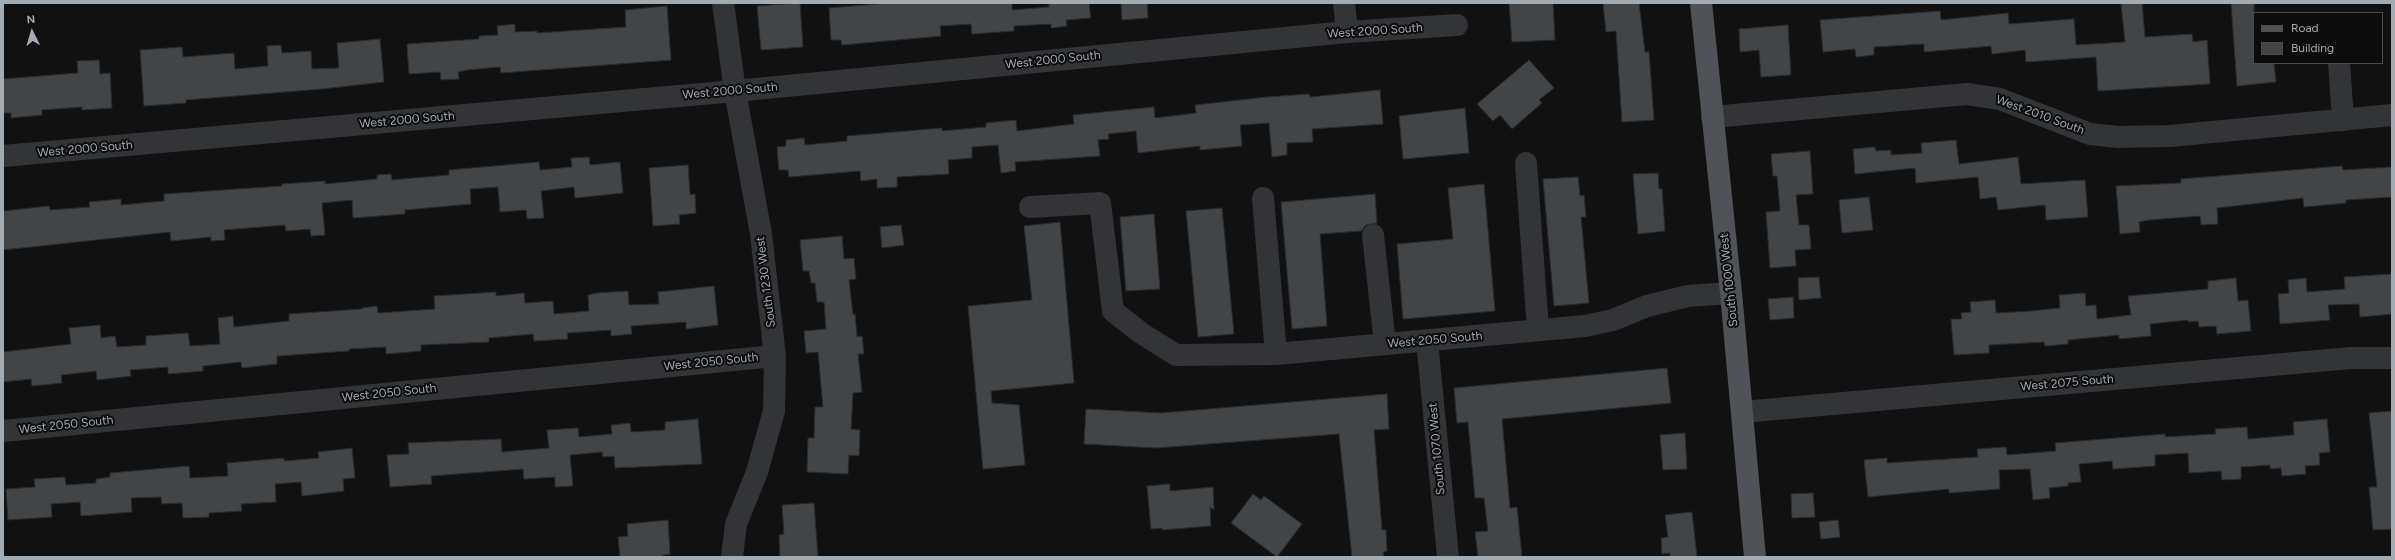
<!DOCTYPE html>
<style>
body{margin:0}
#map{position:relative;width:2395px;height:560px;overflow:hidden;background:#111112;font-family:Figtree,sans-serif}
canvas{display:block}
.frame{position:absolute;inset:0;border:4px solid #a3abb2;pointer-events:none}
.legend{position:absolute;left:2253px;top:12px;width:130px;height:52px;box-sizing:border-box;background:#0c0c0d;border:1px solid #484c4f;margin:0;padding:5px 7px;list-style:none;font-size:12px;color:#a3abb2}
.legend li{display:flex;align-items:center;gap:8px;height:20px}
.legend b{width:20px;border:1px solid #484c4f}
.north{position:absolute;left:12px;top:12px;width:40px;height:40px;-webkit-text-stroke:3px #0c0c0d;paint-order:stroke;rotate:355deg;font-size:11px;font-weight:700;line-height:16px;text-align:center;color:#a3abb2}
.north::after{content:'';display:block;margin:auto;width:14px;height:18px;background:#a3abb2;clip-path:polygon(50% 0,100% 100%,50% 72%,0 100%)}
</style>
<div id="map">
<canvas width="2395" height="560"></canvas>
<div class="frame"></div>
<ul class="legend">
<li><b style="height:5px;background:#4f5256"></b>Road</li>
<li><b style="height:11px;background:#424548"></b>Building</li>
</ul>
<div class="north">N</div>
</div>
<script>
const c = document.querySelector('canvas').getContext('2d');
c.lineJoin = 'round';
function paint(path, color) { c.fillStyle = color; c.fill(path, 'evenodd'); }
const toPath = rows => new Path2D(rows.map(r => 'M' + r).join(''));
function stroke(path, color, width, dash) { c.strokeStyle = color; c.lineWidth = width; c.lineCap = dash ? 'butt' : 'round'; c.setLineDash(dash || []); c.stroke(path); }
function label(font, color, halo, rows, align = 'center') {
  c.font = font + ' Figtree,sans-serif'; c.lineWidth = 4; c.setLineDash([]); c.textBaseline = 'middle'; c.strokeStyle = halo; c.fillStyle = color; for (const [text, x, y, turn = 0] of rows) {
    c.save(); c.translate(x, y); c.rotate((+turn || 0) * Math.PI / 180); c.textAlign = isNaN(turn) ? turn : align; if (halo) c.strokeText(text, 0, 0); c.fillText(text, 0, 0); c.restore();
  }
}
const building = toPath([
 [800,3,803,47,761,50,757,6,800,3],
 [890,3,1012,3,1012,10,1049,7,1049,3,1089,3,1091,18,1066,20,1067,26,1051,28,1051,24,1014,26,1014,31,972,34,971,24,940,26,941,36,842,45,841,40,831,40,829,8,890,3],
 [1121,3,1147,3,1148,18,1122,20,1121,3],
 [1509,3,1553,3,1555,40,1512,42,1509,3],
 [1603,3,1639,3,1645,52,1649,52,1654,120,1622,122,1616,31,1606,32,1603,3],
 [2142,3,2145,37,2192,34,2193,42,2207,40,2210,84,2098,91,2096,57,2026,62,2025,50,1992,54,1991,46,1924,52,1924,44,1874,47,1874,55,1856,57,1855,49,1823,52,1820,20,1940,11,1941,20,2008,13,2009,24,2074,19,2076,45,2125,42,2121,4,2142,3],
 [2231,3,2254,3,2254,63,2274,63,2276,82,2237,86,2231,3],
 [667,6,671,60,501,73,500,67,467,70,458,72,459,79,441,80,440,72,409,74,407,44,479,39,479,36,498,35,497,26,515,24,515,32,537,31,537,33,626,27,625,10,667,6],
 [1788,25,1791,75,1761,77,1759,50,1740,52,1739,29,1788,25],
 [380,39,384,82,322,89,186,100,186,103,144,106,140,50,182,47,183,57,234,53,235,69,268,66,267,46,281,45,282,53,311,51,312,69,339,68,337,43,380,39],
 [99,60,100,74,110,73,112,108,82,110,82,107,42,110,42,115,11,118,11,113,3,113,3,79,78,73,77,61,99,60],
 [1529,60,1554,88,1539,100,1542,103,1512,129,1500,115,1493,121,1477,104,1529,60],
 [1380,90,1383,124,1312,129,1313,142,1287,143,1287,155,1272,157,1269,123,1240,125,1242,146,1200,150,1200,146,1138,153,1136,131,1108,134,1109,139,1098,140,1100,156,1015,162,1016,171,1001,173,998,145,972,147,972,158,948,160,949,174,897,177,897,187,877,188,877,179,861,181,860,171,789,177,788,170,779,170,777,147,786,146,786,140,804,138,805,145,847,141,847,136,942,128,942,131,986,127,986,123,1016,120,1017,131,1074,124,1073,115,1154,107,1155,118,1196,113,1195,105,1267,97,1309,94,1310,97,1380,90],
 [1465,108,1469,153,1403,159,1399,116,1465,108],
 [1956,140,1959,164,2018,157,2021,184,2085,180,2088,217,2046,220,2045,205,1998,210,1996,197,1980,199,1978,177,1916,183,1915,168,1855,174,1853,149,1875,147,1876,151,1891,150,1891,155,1922,153,1921,143,1956,140],
 [1810,151,1813,194,1796,195,1799,225,1809,225,1811,249,1795,250,1796,266,1770,268,1766,212,1780,211,1777,176,1773,176,1771,154,1810,151],
 [589,157,590,165,620,162,623,193,575,198,574,187,541,191,544,218,527,219,526,210,500,212,498,187,470,189,471,204,405,210,405,214,353,218,352,200,322,203,325,235,311,236,310,229,286,231,285,225,224,230,225,240,211,241,211,237,171,241,170,232,3,250,3,211,49,206,50,210,90,207,89,202,121,199,121,205,164,201,164,194,282,186,282,184,325,181,325,184,377,179,377,175,391,174,392,180,402,179,449,175,449,170,539,162,540,170,572,167,571,158,589,157],
 [688,165,690,195,695,194,696,213,679,215,680,224,653,226,649,168,688,165],
 [2342,166,2343,170,2392,167,2392,197,2346,200,2346,203,2304,207,2303,198,2217,208,2218,224,2201,225,2200,216,2149,220,2139,222,2140,232,2120,234,2116,186,2181,183,2181,179,2342,166],
 [1658,173,1659,189,1662,189,1665,231,1638,234,1633,174,1658,173],
 [1578,177,1580,196,1584,195,1586,217,1581,217,1589,303,1554,306,1543,179,1578,177],
 [1484,184,1495,311,1403,319,1397,244,1453,239,1448,188,1484,184],
 [1375,194,1377,223,1366,225,1361,231,1320,234,1327,326,1292,329,1281,202,1375,194],
 [1869,197,1873,230,1842,233,1839,200,1869,197],
 [1222,208,1234,334,1198,337,1186,211,1222,208],
 [1154,214,1160,289,1126,291,1120,217,1154,214],
 [1060,222,1074,383,991,391,992,403,1019,405,1025,465,983,469,968,306,1032,300,1024,226,1060,222],
 [901,225,904,245,882,248,880,227,901,225],
 [842,236,844,259,854,258,856,279,849,280,853,315,855,314,857,337,862,336,864,354,858,354,862,392,853,393,851,429,860,430,859,456,849,455,848,474,807,472,808,438,814,438,815,407,823,407,818,352,806,353,804,331,826,329,824,302,817,302,815,283,811,283,809,271,803,271,800,240,842,236],
 [2392,274,2392,314,2360,317,2359,304,2328,305,2330,320,2280,324,2278,294,2289,293,2288,280,2306,278,2307,292,2345,289,2344,277,2392,274],
 [1819,277,1821,298,1799,300,1798,278,1819,277],
 [2236,278,2238,301,2248,300,2251,331,2217,334,2216,326,2199,327,2198,321,2188,322,2188,320,2150,324,2151,336,2119,339,2119,335,2068,340,2068,344,2045,346,2044,342,1989,345,1989,353,1954,355,1951,319,1962,319,1961,313,1971,312,1970,302,1995,300,1996,313,2032,311,2060,308,2059,295,2085,293,2086,306,2096,305,2097,319,2131,315,2128,296,2208,289,2208,281,2236,278],
 [714,286,718,325,686,329,686,322,631,326,632,334,611,336,611,330,567,333,568,339,534,341,533,334,489,338,489,342,421,345,421,351,386,354,386,347,349,349,349,351,277,356,277,364,242,368,241,362,203,366,203,371,168,374,168,367,130,370,131,376,97,380,96,371,61,375,62,383,32,386,31,379,3,382,3,352,71,344,69,328,100,325,101,338,115,336,117,347,146,345,146,336,188,333,190,346,220,344,218,318,233,316,234,327,289,321,289,314,362,309,362,308,377,306,378,313,435,309,434,296,496,292,496,296,524,293,525,303,553,301,554,314,589,311,588,295,597,293,628,291,629,305,659,304,658,292,714,286],
 [1793,297,1794,318,1770,320,1768,299,1793,297],
 [1667,368,1671,403,1502,419,1510,508,1517,507,1522,557,1478,557,1475,532,1488,531,1484,498,1475,498,1468,422,1457,423,1454,388,1667,368],
 [1387,394,1389,429,1374,430,1382,530,1386,530,1387,551,1383,552,1384,557,1352,557,1339,434,1156,448,1084,444,1086,409,1161,413,1387,394],
 [2392,411,2392,529,2373,530,2369,487,2377,487,2369,413,2392,411],
 [698,419,702,464,615,468,614,456,603,457,602,452,570,455,573,486,555,487,555,477,524,479,523,469,431,476,432,484,390,487,387,455,409,454,408,443,501,439,502,452,549,448,547,430,578,428,579,437,612,434,611,425,630,423,631,432,665,430,665,422,698,419],
 [2327,419,2330,452,2319,453,2320,465,2305,466,2306,474,2282,476,2281,468,2270,469,2270,465,2241,467,2241,479,2222,480,2221,471,2189,473,2188,453,2155,455,2155,466,2113,469,2112,461,2079,464,2081,482,2068,483,2068,486,2049,488,2050,498,2033,500,2030,469,1999,470,2000,489,1949,493,1949,489,1868,497,1864,460,1887,458,1887,463,1978,457,1977,449,2006,447,2007,455,2056,451,2055,443,2165,434,2165,437,2216,434,2215,429,2247,427,2248,439,2294,435,2293,422,2327,419],
 [1685,433,1687,469,1663,470,1660,435,1685,433],
 [352,448,355,478,343,479,344,491,302,496,301,482,275,484,276,502,241,504,242,511,209,513,209,517,183,518,182,503,162,504,161,497,131,498,132,512,81,516,80,502,51,504,52,517,8,520,6,489,35,487,34,479,65,477,66,485,96,483,96,479,110,477,110,473,189,466,190,478,228,476,227,463,284,458,284,461,319,458,318,452,352,448],
 [1170,484,1170,491,1213,487,1214,510,1210,507,1211,526,1162,530,1162,528,1151,529,1147,486,1170,484],
 [1813,493,1815,517,1792,518,1791,494,1813,493],
 [1253,494,1261,500,1264,496,1302,524,1277,557,1231,523,1253,494],
 [814,503,818,557,780,557,779,535,784,534,782,505,814,503],
 [1692,512,1697,557,1670,557,1670,553,1662,554,1661,538,1668,537,1665,515,1692,512],
 [668,520,670,554,663,555,663,557,620,557,618,537,628,536,627,524,668,520],
 [1838,520,1840,537,1821,539,1819,522,1838,520]
]);
const minor = toPath([
 [723,3,735,91,761,234,775,356,774,411,757,472,736,524,732,557],
 [1344,3,1347,32],
 [2339,63,2343,120],
 [1712,117,1967,94,2000,99,2090,134,2118,137,2170,136,2392,115],
 [3,156,735,91,1347,32,1457,25],
 [1526,163,1538,330],
 [1263,198,1276,354],
 [1030,207,1100,203,1113,311,1141,333,1176,355,1276,354,1585,326,1613,320,1647,306,1688,296,1731,293],
 [1373,235,1385,344],
 [1427,341,1448,557],
 [1742,412,2351,358,2392,358],
 [3,431,775,356]
]);
const major = toPath([
 [1701,3,1731,293,1755,557]
]);
const streetNames = [
 ["West 2000 South",1375,31,-4],
 ["West 2000 South",1053,60,-6],
 ["West 2000 South",730,91,-5],
 ["West 2010 South",2040,115,20],
 ["West 2000 South",407,120,-5],
 ["West 2000 South",85,149,-5],
 ["South 1000 West",1729,280,-96],
 ["South 1230 West",766,282,-97],
 ["West 2050 South",1435,340,-5],
 ["West 2050 South",711,362,-6],
 ["West 2075 South",2067,383,-5],
 ["West 2050 South",389,393,-6],
 ["West 2050 South",66,425,-6],
 ["South 1070 West",1437,449,-95]
];
paint(building, '#424548');
stroke(building, '#2b2c2e', 1);
stroke(minor, '#323437', 22);
stroke(major, '#4f5256', 22);
label('12px', '#a3abb2', '#0c0c0d', streetNames);
</script>
